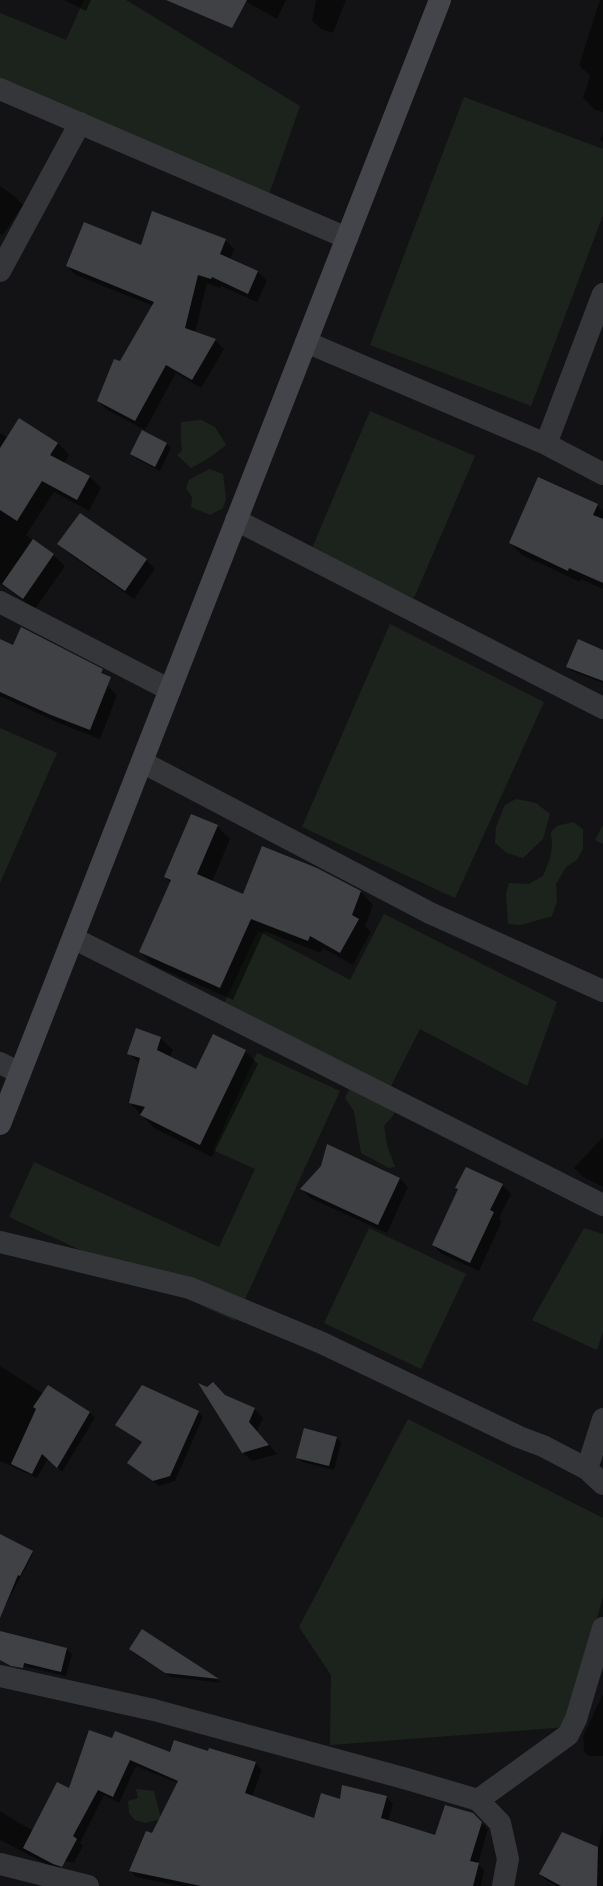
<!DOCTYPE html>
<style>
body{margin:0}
canvas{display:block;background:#131315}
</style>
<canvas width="603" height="1886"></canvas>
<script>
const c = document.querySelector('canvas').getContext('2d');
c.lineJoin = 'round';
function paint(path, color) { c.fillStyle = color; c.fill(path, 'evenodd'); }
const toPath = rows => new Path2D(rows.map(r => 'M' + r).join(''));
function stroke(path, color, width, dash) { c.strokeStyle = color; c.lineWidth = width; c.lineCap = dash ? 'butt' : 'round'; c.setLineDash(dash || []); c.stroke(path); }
const green = toPath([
 [84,0,126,0,300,106,267,200,0,80,0,13,66,40],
 [464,97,603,149,603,215,531,406,370,345],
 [370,411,475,456,414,598,310,553],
 [201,420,215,427,226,445,209,458,191,468,177,455,182,451,181,438,181,422],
 [209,469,223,474,226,499,223,508,210,515,191,507,192,497,186,488,189,480],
 [390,624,544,702,455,898,302,827],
 [0,728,57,753,0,883],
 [516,799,536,803,550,814,543,839,523,858,507,853,495,843,496,827,505,805],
 [573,822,583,829,583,849,577,860,566,867,556,884,557,901,552,916,521,925,508,924,506,893,509,883,529,884,543,876,550,859,552,847,551,832,557,826],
 [603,825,603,844,595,840],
 [384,914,557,1002,527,1086,420,1029,390,1088,395,1112,391,1118,384,1126,387,1145,395,1167,389,1168,361,1153,354,1111,345,1098,356,1076,222,1008,258,931,350,980],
 [257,1053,340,1091,235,1321,9,1217,34,1162,219,1247,255,1169,213,1150],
 [369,1228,466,1274,421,1369,324,1323],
 [584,1228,603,1234,603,1332,597,1350,532,1320],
 [408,1419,603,1518,603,1596,568,1727,330,1745,331,1675,299,1627],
 [136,1789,154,1791,161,1819,145,1823,135,1820,129,1813,128,1801,138,1798]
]);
const shadow = toPath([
 [64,0,91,0,86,11],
 [243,0,286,0,277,19],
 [316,0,346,0,333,33,321,29,312,21],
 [600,0,603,0,603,112,595,110,583,98,590,76,579,65],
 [603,132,603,142,600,140],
 [0,186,13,195,23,205,2,236,0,234],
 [225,240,234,249,230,260,258,272,267,281,257,302,221,286,220,288,207,283,195,333,215,340,224,349,201,388,176,373,145,430,107,410,98,401,153,306,76,275,67,266,141,247],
 [0,433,8,438,58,443,69,455,64,463,90,477,101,488,89,511,54,492,26,535,53,555,65,566,35,609,0,584],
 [166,443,171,448,160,471,137,459,132,454],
 [597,505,603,511,603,589,581,579,580,582,522,555,510,543],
 [58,544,146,560,155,569,134,599,68,553],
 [0,642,108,686,117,695,100,739,61,724,0,696],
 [603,652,603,683,572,671,567,666],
 [217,826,230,839,212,882,244,895,317,869,361,892,373,905,365,926,371,932,353,965,323,948,321,953,264,931,233,1000,153,965,140,952,171,883,165,877],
 [214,1035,245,1051,258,1064,212,1157,154,1128,130,1103,140,1064,128,1053,160,1038,173,1050,170,1057,197,1070],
 [603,1137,603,1187,583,1177,574,1168],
 [466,1168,502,1185,511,1194,499,1218,502,1221,479,1271,442,1254,433,1245,459,1190,456,1188],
 [399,1178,408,1187,387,1233,310,1198,302,1189],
 [0,1366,44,1394,48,1387,90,1413,95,1418,62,1472,48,1458,37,1478,0,1461],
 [201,1385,255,1409,263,1418,257,1431,277,1454,252,1461,243,1453],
 [198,1412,203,1417,175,1481,159,1486,128,1463,142,1443,117,1425],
 [336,1437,341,1442,334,1470,302,1462,297,1457],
 [0,1535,28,1549,33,1554,4,1608,0,1606],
 [143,1630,218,1679,221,1683,171,1677,135,1654,131,1649],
 [67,1649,72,1654,66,1676,18,1665],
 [603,1694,603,1756,589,1756,584,1751,583,1736],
 [113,1739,171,1753,209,1753,210,1749,256,1763,262,1770,252,1797,315,1819,341,1800,386,1797,393,1804,388,1821,436,1836,473,1814,488,1829,478,1864,484,1870,481,1886,180,1886,136,1877,130,1870,153,1835,178,1783,136,1766,119,1803,104,1795,80,1843,83,1846,74,1863,65,1861,60,1870,58,1870,0,1840,0,1811,33,1831],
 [603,1826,603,1886,557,1886,546,1880,540,1874,562,1833,598,1848]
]);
const building = toPath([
 [166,0,247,0,232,28],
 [152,211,226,239,220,254,258,271,248,294,212,277,211,279,198,275,185,328,216,339,192,380,166,365,135,421,97,401,114,359,120,361,154,302,66,266,84,222,141,245],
 [19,418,58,443,50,455,90,476,77,500,42,481,17,521,0,510,0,448],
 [142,430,167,443,155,467,130,454],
 [538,477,598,504,593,515,603,519,603,583,569,568,568,571,509,543],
 [80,513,147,559,125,591,57,544],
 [33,539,54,554,23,599,2,584],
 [21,627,103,669,101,673,111,677,90,730,51,715,0,692,0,639,13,645],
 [578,639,603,650,603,681,566,667],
 [191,814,218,825,197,874,243,894,262,846,317,868,361,891,352,915,359,919,340,953,310,936,308,941,251,919,220,988,139,952,171,880,164,877],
 [136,1028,161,1037,157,1050,196,1069,213,1034,246,1050,200,1145,140,1115,145,1107,129,1103,140,1058,127,1054],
 [327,1144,400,1178,378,1225,300,1189,321,1166],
 [466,1167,503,1184,490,1210,494,1212,470,1263,432,1245,458,1189,455,1188],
 [213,1382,225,1395,255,1408,249,1422,269,1445,242,1453,198,1383,207,1387],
 [48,1385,90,1412,57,1468,42,1454,32,1474,11,1464,36,1409,33,1407],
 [142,1385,199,1411,170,1476,153,1481,127,1463,142,1442,115,1425],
 [304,1428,337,1437,329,1466,296,1458],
 [0,1534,33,1551,20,1576,18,1575,0,1618],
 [142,1629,219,1679,165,1673,129,1649],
 [0,1631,67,1648,61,1672,24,1663,23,1668,11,1666,0,1660],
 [89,1730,112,1738,115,1731,170,1752,174,1740,208,1751,209,1748,256,1762,245,1793,314,1818,321,1793,340,1799,342,1785,387,1796,381,1818,435,1835,445,1805,473,1813,482,1822,470,1861,479,1863,473,1886,201,1886,129,1871,146,1831,152,1833,178,1781,130,1760,113,1797,98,1790,73,1836,77,1839,62,1867,53,1864,23,1848,57,1782,69,1788],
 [562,1832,598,1847,597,1886,561,1886,539,1874]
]);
const street = toPath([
 [0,89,347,238],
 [0,271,80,123],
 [306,342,546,444,603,474],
 [546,444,603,294],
 [236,520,603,708],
 [0,602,170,690],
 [142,762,430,913,603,991],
 [73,938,603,1205],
 [0,1063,20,1073],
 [0,1242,190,1288,322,1343,519,1437,543,1446,587,1469,603,1419],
 [587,1469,603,1484],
 [0,1676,154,1710,407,1779,478,1800,500,1823,508,1859,503,1886],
 [478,1800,568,1735,576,1719,603,1628],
 [0,1864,88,1886]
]);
const secondary = toPath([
 [0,1124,440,0]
]);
paint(green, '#1c231c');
paint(shadow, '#0007');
paint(building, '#3f4145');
stroke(street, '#34363a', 22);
stroke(secondary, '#43454a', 22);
</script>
